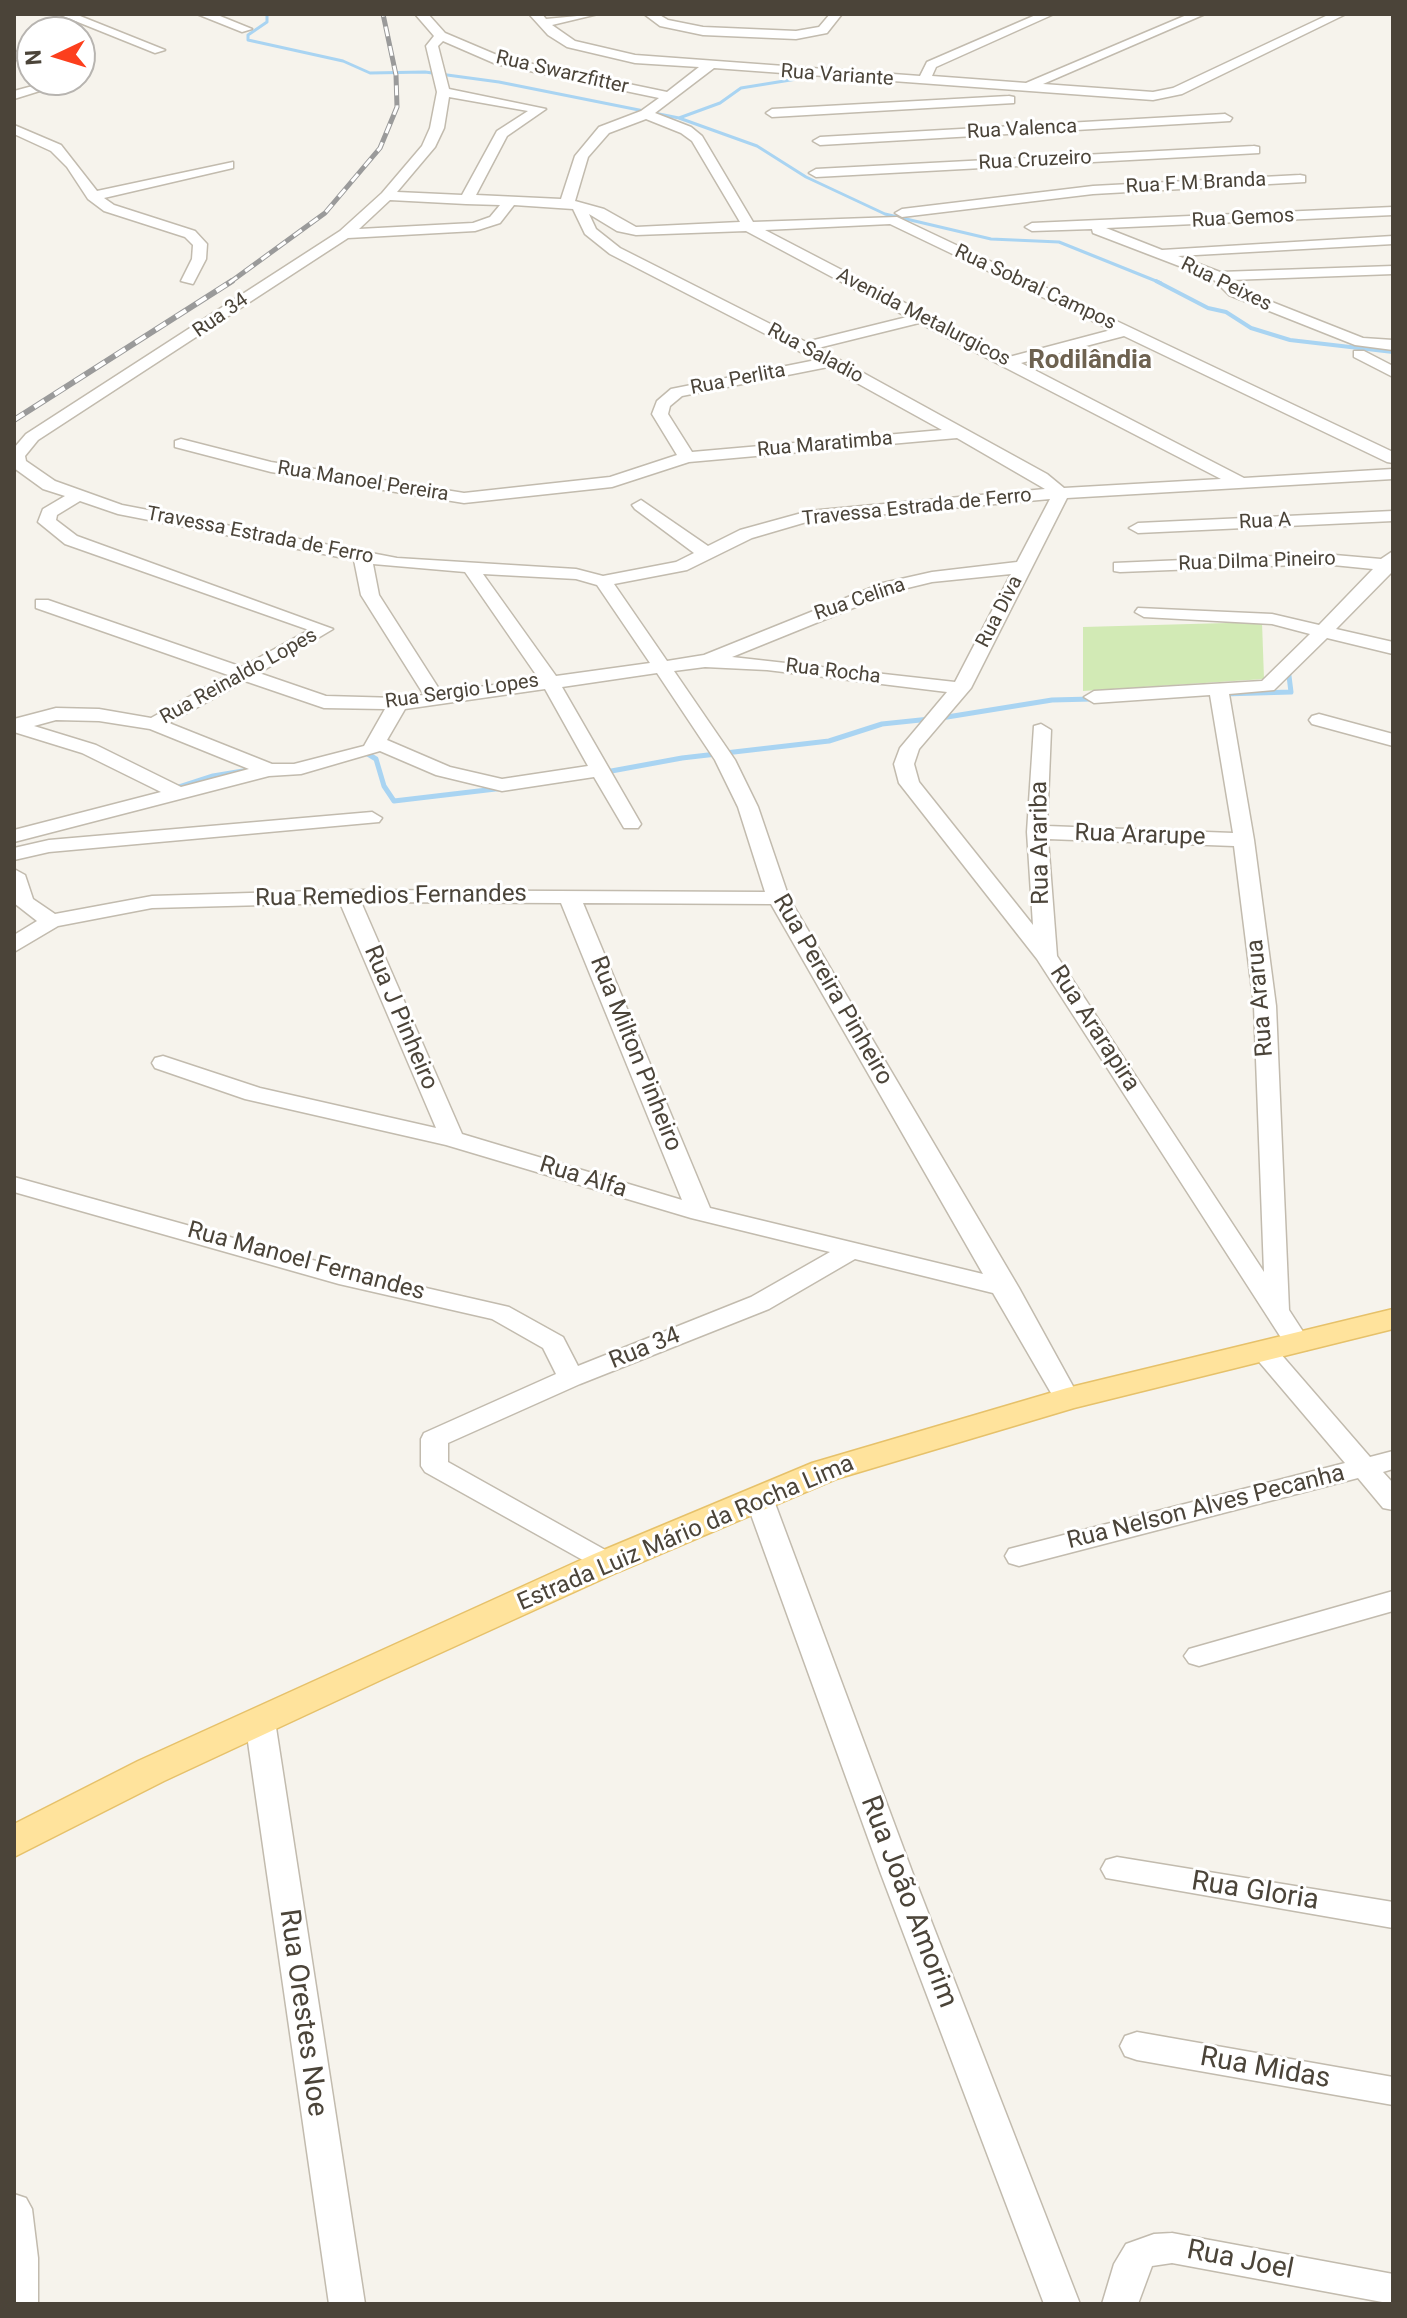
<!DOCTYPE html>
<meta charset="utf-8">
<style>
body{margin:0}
#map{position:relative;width:1407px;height:2318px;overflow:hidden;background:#f6f3ec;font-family:Roboto,sans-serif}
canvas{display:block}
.frame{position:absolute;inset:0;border:16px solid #4b4439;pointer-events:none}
.north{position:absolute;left:16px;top:16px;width:80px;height:80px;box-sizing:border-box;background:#fff;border:2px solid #b7b4b0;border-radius:50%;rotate:266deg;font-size:22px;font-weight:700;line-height:32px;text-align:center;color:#4b4439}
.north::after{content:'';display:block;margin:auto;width:28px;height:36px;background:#fc3f1d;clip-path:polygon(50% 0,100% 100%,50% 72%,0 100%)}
</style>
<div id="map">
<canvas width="1407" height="2318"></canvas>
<div class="frame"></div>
<div class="north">N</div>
</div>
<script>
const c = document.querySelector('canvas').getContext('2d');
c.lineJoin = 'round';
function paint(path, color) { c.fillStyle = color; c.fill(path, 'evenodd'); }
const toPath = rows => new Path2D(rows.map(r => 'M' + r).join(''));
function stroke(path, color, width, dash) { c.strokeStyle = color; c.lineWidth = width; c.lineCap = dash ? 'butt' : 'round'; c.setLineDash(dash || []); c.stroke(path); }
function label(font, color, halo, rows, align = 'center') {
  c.font = font + ' Roboto,sans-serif'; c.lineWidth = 6; c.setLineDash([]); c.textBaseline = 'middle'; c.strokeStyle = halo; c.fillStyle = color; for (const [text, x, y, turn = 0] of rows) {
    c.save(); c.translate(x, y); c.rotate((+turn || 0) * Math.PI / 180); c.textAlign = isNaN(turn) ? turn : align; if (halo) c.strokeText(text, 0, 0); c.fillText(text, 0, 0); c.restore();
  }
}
const green = toPath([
 [1262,622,1264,679,1083,691,1083,627]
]);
const streamFar2 = toPath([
 [267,14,267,22,248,35,248,40,343,61,370,73,425,72,499,82,679,118,757,146,806,177,885,214,991,239,1059,242,1161,283],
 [679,118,720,103,741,88,809,77]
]);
const streamFar1 = toPath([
 [1156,281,1208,308,1226,312,1251,328,1290,340,1393,352]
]);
const stream = toPath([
 [1223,694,1291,692,1288,668],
 [941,718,1052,700,1092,699],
 [363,751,376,759,384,786,394,801,504,788],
 [606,772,682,758,829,741,882,724,930,719],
 [173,789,213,776,255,769]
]);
const minor = toPath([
 [58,14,75,14,165,50,155,53,58,14],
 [197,14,215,14,252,29,242,32,197,14],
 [415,14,428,14,445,33,504,58,667,92,699,67,635,63,567,47,548,35,529,14,542,14,546,19,598,14,552,25,575,41,635,55,920,76,927,62,1038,14,1054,14,936,67,932,76,1026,83,1189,14,1205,14,1043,84,1153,92,1173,88,1330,14,1346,14,1182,94,1153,100,714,68,655,113,691,127,702,136,753,222,897,217,1393,452,1393,463,1387,462,1124,336,1021,363,1244,478,1393,469,1393,479,1067,498,971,688,919,749,914,764,919,782,1033,925,1027,832,1034,726,1041,724,1051,730,1047,826,1233,833,1210,695,1094,703,1084,697,1094,691,1262,681,1310,634,1272,624,1144,617,1135,612,1138,608,1272,614,1319,625,1373,569,1323,564,1120,572,1114,571,1114,563,1323,554,1381,559,1393,551,1393,571,1336,629,1393,642,1393,654,1327,638,1274,690,1229,694,1254,840,1276,1006,1289,1310,1311,1344,1307,1350,1289,1350,1037,959,899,783,894,764,900,748,947,692,767,670,705,667,674,671,735,760,758,807,789,898,1019,1288,1080,1399,1076,1405,1058,1405,993,1293,855,1259,769,1309,580,1384,448,1443,448,1462,616,1556,620,1563,616,1570,606,1573,425,1472,421,1466,421,1439,424,1433,556,1374,543,1348,492,1319,339,1284,14,1192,14,1177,352,1271,509,1307,563,1337,578,1366,751,1297,830,1252,691,1218,446,1145,245,1099,155,1068,152,1063,155,1058,163,1056,260,1088,436,1128,340,903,152,908,58,926,14,952,14,935,37,921,14,903,14,869,25,875,33,899,55,914,152,896,348,890,765,892,738,807,715,760,657,673,562,687,641,824,638,828,624,828,594,777,502,791,436,775,380,751,301,774,269,776,14,842,14,830,161,792,82,753,14,732,14,719,56,708,99,709,151,718,228,675,36,608,36,600,48,600,242,667,309,630,65,544,38,522,43,509,65,496,43,489,14,468,14,448,26,434,340,231,382,193,422,146,430,128,437,92,426,46,434,36,415,14],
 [443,41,496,64,659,98,641,111,599,127,575,156,561,199,476,195,507,136,546,109,449,89,438,46,443,41],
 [449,97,528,111,497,131,462,195,397,192,435,147,444,128,449,97],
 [646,119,681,133,692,141,740,222,636,227,604,209,575,201,588,157,609,133,646,119],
 [390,200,466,204,500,205,490,217,473,223,359,229,390,200],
 [514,205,573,209,585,234,610,254,816,360,671,389,657,401,652,414,677,455,610,477,464,493,271,462,181,439,175,441,175,447,271,472,464,503,612,487,689,462,957,438,1045,489,809,511,740,530,708,546,641,500,632,505,635,509,694,553,676,562,603,576,576,569,397,558,122,505,55,481,26,461,25,456,38,440,348,238,475,231,500,223,514,205],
 [589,214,617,231,636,235,746,231,907,317,806,342,620,248,596,229,589,214],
 [890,224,1111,330,1009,357,765,230,890,224],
 [919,323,1221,479,1064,488,1047,474,818,348,919,323],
 [828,367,942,430,692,452,668,414,670,406,682,396,828,367],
 [1050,499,1017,562,932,572,883,583,704,655,667,661,614,584,687,570,752,538,810,521,1050,499],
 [80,501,118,514,354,560,361,595,424,695,398,698,326,696,259,673,333,629,77,536,56,520,57,515,80,501],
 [373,564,465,572,539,679,441,692,379,595,373,564],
 [483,574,576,579,597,585,650,663,556,676,483,574],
 [1011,574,955,682,732,657,895,591,932,582,1011,574],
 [245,681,324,708,385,709,364,746,294,764,272,764,169,723,245,681],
 [545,689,588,766,502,779,450,767,387,740,405,709,545,689],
 [56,720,99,721,150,729,249,769,181,787,96,745,34,726,56,720],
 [1048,839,1234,846,1254,1006,1264,1272,1057,956,1048,839],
 [361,902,561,903,682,1200,462,1134,361,902],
 [583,903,771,904,983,1274,710,1208,583,903],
 [644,14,658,14,668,20,703,27,796,31,819,27,830,14,842,14,827,33,796,39,703,35,660,26,644,14],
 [14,51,32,57,32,65,14,59,14,51],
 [55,80,75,80,14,99,14,91,55,80],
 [1009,96,1014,97,1014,103,772,117,766,113,772,109,1009,96],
 [1225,114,1232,118,1230,121,820,145,813,141,820,137,1225,114],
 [14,125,61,145,97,191,233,162,233,168,104,198,114,205,195,231,207,244,206,259,193,284,181,281,192,259,193,245,185,237,104,211,88,199,67,167,51,151,14,134,14,125],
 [1254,146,1259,147,1259,153,816,177,809,173,816,169,1254,146],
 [1300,175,1305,176,1305,182,1093,194,902,217,895,213,902,209,1093,186,1300,175],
 [1393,207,1393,215,1106,228,1162,250,1393,236,1393,244,1178,256,1220,272,1393,266,1393,274,1230,280,1239,289,1363,338,1393,340,1393,350,1355,345,1229,295,1213,279,1093,233,1092,229,1032,231,1025,227,1032,223,1393,207],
 [1354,351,1364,351,1393,366,1393,377,1354,357,1354,351],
 [1393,511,1393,521,1138,533,1129,528,1138,523,1393,511],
 [1319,714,1393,734,1393,746,1312,724,1309,720,1312,716,1319,714],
 [372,812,382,818,379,822,49,852,14,860,14,848,49,840,372,812],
 [1264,1343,1273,1345,1370,1457,1393,1451,1393,1469,1383,1472,1393,1483,1393,1510,1383,1508,1358,1478,1019,1566,1009,1563,1005,1556,1009,1549,1345,1463,1255,1357,1251,1351,1255,1345,1264,1343],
 [759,1489,769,1491,773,1498,913,1874,1080,2304,1044,2304,881,1874,745,1498,749,1491,759,1489],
 [1393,1591,1393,1611,1199,1666,1189,1663,1184,1656,1189,1649,1393,1591],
 [260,1710,271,1713,275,1721,365,2304,329,2304,245,1721,249,1713,260,1710],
 [1117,1857,1393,1902,1393,1928,1106,1878,1101,1869,1106,1860,1117,1857],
 [1137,2032,1393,2077,1393,2105,1137,2060,1125,2056,1120,2046,1125,2036,1137,2032],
 [14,2194,26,2198,32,2209,38,2258,38,2304,14,2304,14,2194],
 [1172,2233,1393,2274,1393,2304,1172,2263,1152,2266,1138,2304,1102,2304,1114,2264,1126,2244,1154,2234,1172,2233]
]);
const major = toPath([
 [1393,1309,1393,1329,1074,1408,836,1479,618,1572,383,1679,164,1781,14,1857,14,1824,138,1761,594,1554,812,1463,1067,1388,1393,1309]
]);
const railFar1 = toPath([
 [229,283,325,213,380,148,397,107,396,75,383,14]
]);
const rail = toPath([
 [14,420,232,281]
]);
const farStreetnames = [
 ["Rua Swarzfitter",562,73,13],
 ["Rua Variante",837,76,4],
 ["Rua Valenca",1022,130,-3],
 ["Rua Cruzeiro",1035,161,-3],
 ["Rua F M Branda",1196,184,-3],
 ["Rua Gemos",1243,219,-3],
 ["Rua Peixes",1226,285,26],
 ["Rua Sobral Campos",1035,288,25],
 ["Rua 34",221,316,-35],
 ["Avenida Metalurgicos",923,318,27],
 ["Rua Saladio",815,354,28],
 ["Rua Perlita",738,380,-11],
 ["Rua Maratimba",825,445,-5],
 ["Rua Manoel Pereira",363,482,9],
 ["Travessa Estrada de Ferro",917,508,-6],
 ["Rua A",1265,522,-3],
 ["Travessa Estrada de Ferro",260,536,11],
 ["Rua Dilma Pineiro",1257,562,-2],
 ["Rua Celina",860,600,-19],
 ["Rua Diva",1000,612,-63],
 ["Rua Rocha",833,672,7],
 ["Rua Reinaldo Lopes",239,677,-29],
 ["Rua Sergio Lopes",462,692,-8]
];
const streetNames = [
 ["Rua Ararupe",1140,836,2],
 ["Rua Arariba",1041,843,-91],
 ["Rua Remedios Fernandes",391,897,-1],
 ["Rua Pereira Pinheiro",832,990,60],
 ["Rua Ararua",1261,998,-95],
 ["Rua J Pinheiro",400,1018,67],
 ["Rua Ararapira",1094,1029,57],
 ["Rua Milton Pinheiro",635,1054,68],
 ["Rua Alfa",583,1178,17],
 ["Rua Manoel Fernandes",306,1262,15],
 ["Rua 34",645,1349,-22],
 ["Rua Nelson Alves Pecanha",1206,1508,-14],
 ["Estrada Luiz Mário da Rocha Lima",686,1534,-23]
];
const farDistrictnames = [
 ["Rodilândia",1090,361]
];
const nearStreetnames = [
 ["Rua Gloria",1255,1892,9],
 ["Rua João Amorim",908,1902,69],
 ["Rua Orestes Noe",302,2013,82],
 ["Rua Midas",1265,2069,10],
 ["Rua Joel",1240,2261,11]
];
paint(green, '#d2eab5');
stroke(streamFar2, '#a9d4f2', 3);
stroke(streamFar1, '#a9d4f2', 4);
stroke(stream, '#a9d4f2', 5);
stroke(minor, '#c2bbae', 3);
stroke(major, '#e6c16a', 3);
paint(minor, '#fff');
paint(major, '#ffe39c');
stroke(railFar1, '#9a9a9a', 5);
stroke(rail, '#9a9a9a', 6);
stroke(railFar1, '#fff', 3, [10]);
stroke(rail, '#fff', 4, [12]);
label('20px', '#4b4439', '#fff', farStreetnames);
label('24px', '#4b4439', '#fff', streetNames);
label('bold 26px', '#6e6250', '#fff', farDistrictnames);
label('28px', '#4b4439', '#fff', nearStreetnames);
</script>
